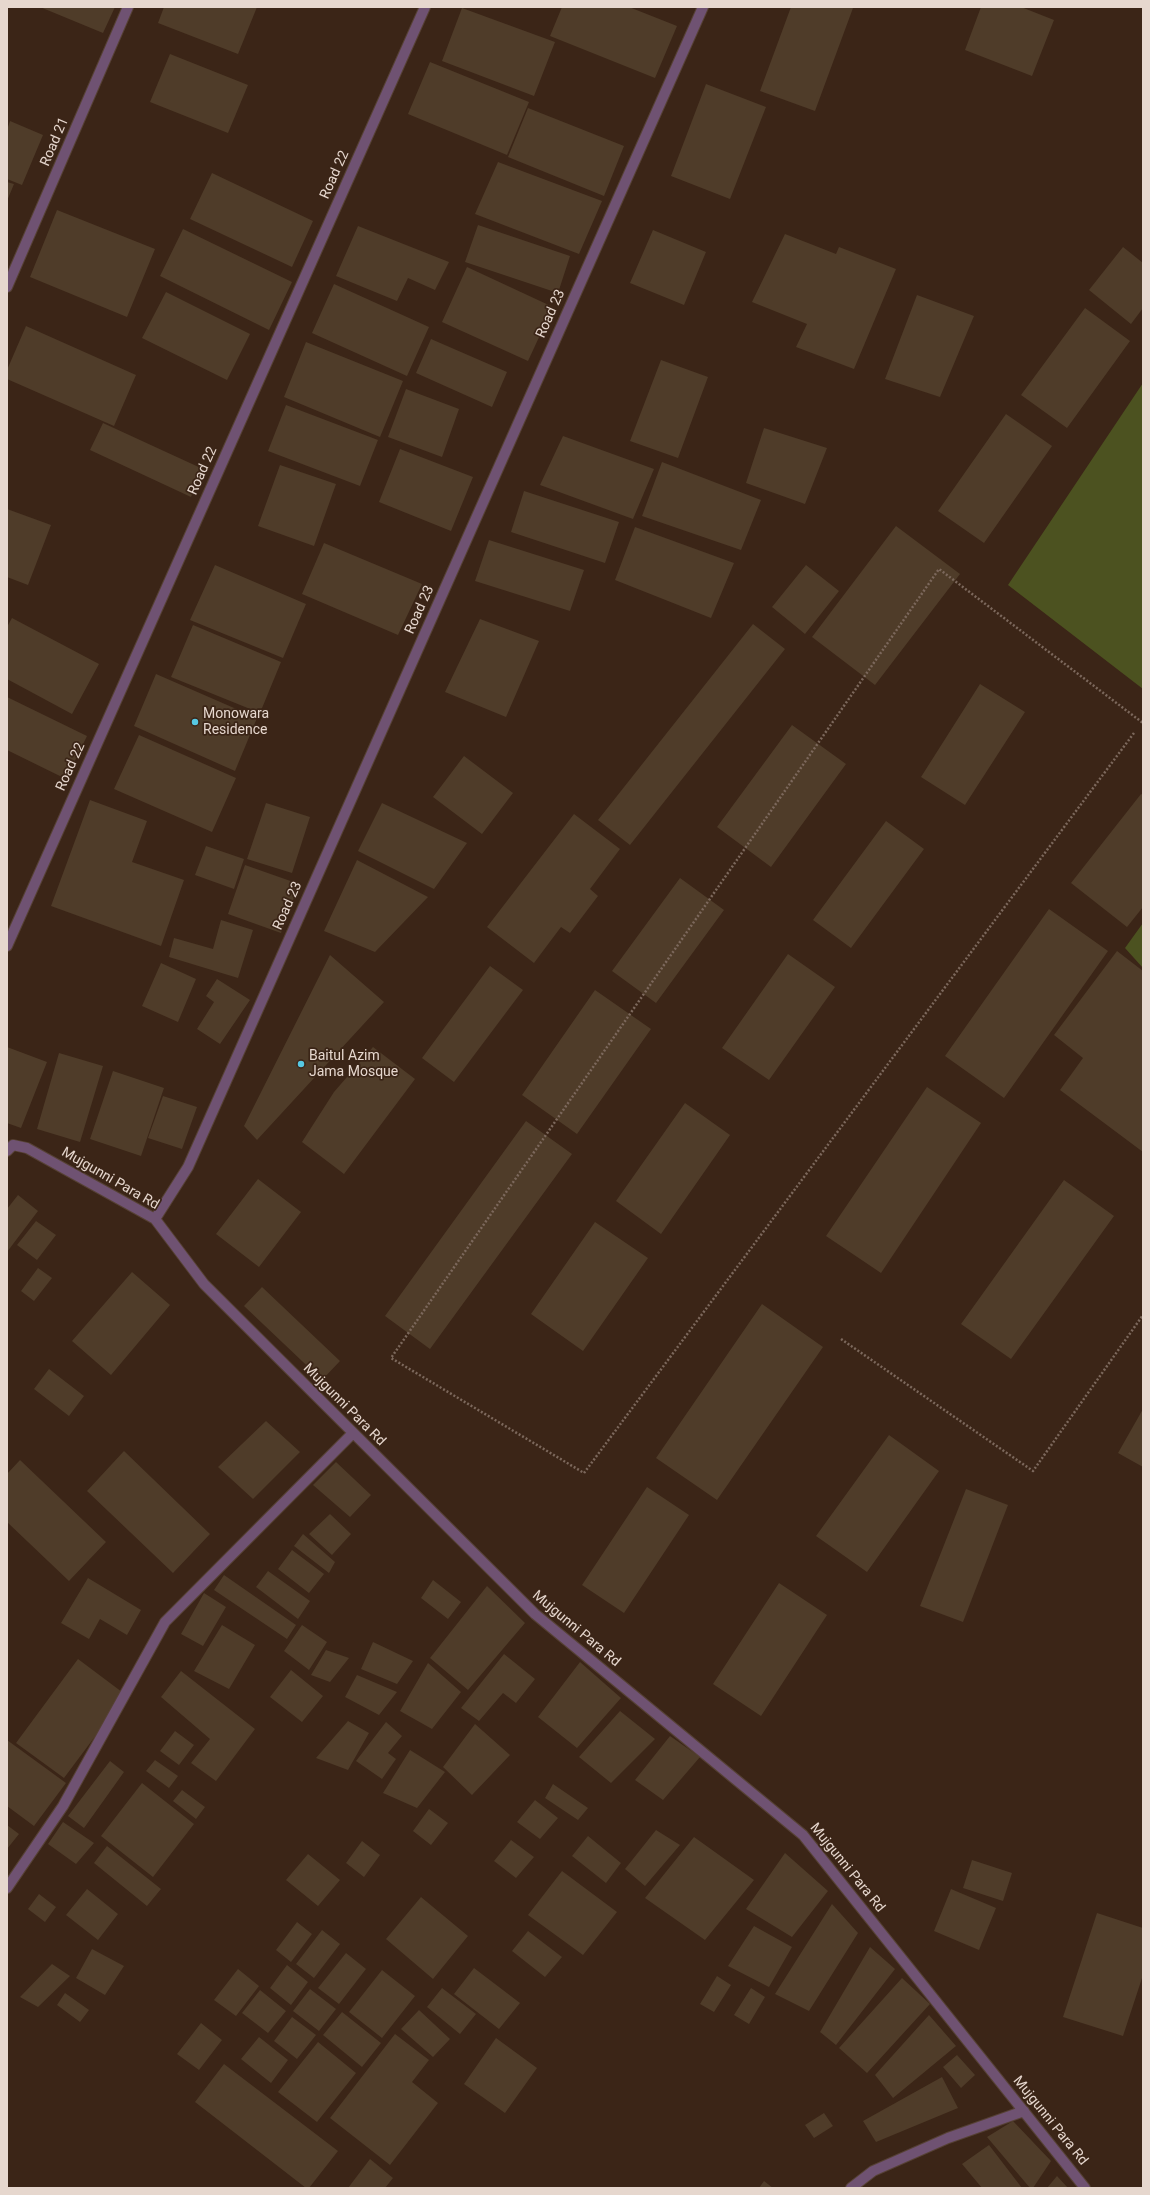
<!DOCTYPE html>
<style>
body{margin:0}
#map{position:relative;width:1150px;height:2195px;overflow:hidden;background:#3b2517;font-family:Roboto,sans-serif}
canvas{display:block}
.frame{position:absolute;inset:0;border:8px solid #e6d7ce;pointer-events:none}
</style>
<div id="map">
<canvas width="1150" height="2195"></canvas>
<div class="frame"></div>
</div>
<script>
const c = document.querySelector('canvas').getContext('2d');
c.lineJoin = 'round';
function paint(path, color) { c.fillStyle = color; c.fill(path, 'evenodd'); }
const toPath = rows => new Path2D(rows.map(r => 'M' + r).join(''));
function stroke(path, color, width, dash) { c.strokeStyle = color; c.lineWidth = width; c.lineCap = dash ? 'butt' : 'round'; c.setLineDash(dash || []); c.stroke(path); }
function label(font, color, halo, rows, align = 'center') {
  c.font = font + ' Roboto,sans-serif'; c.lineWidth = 3.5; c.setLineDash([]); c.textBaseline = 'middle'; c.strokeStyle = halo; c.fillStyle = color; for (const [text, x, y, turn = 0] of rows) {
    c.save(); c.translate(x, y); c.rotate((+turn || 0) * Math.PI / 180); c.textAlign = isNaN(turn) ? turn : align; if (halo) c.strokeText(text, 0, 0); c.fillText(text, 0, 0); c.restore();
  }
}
const green = toPath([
 [1143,383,1143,689,1008,585],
 [1143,923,1143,968,1125,948]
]);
const building = toPath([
 [40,7,115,7,103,33],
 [164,7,257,7,238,54,158,23],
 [562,7,629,7,677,26,655,78,550,36],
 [791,7,853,8,815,111,760,91],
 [981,7,1021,7,1054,20,1032,76,965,50],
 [462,8,555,42,534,96,442,61],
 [170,54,248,85,228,133,150,102],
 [430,62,529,102,507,155,408,114],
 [706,84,766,107,730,199,671,176],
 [528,108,624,146,604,196,508,157],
 [10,121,43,135,22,185,7,179,7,130],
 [498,162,602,201,579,254,475,214],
 [212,173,313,221,292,267,190,219],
 [7,182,14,184,7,201],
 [57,210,155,249,127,317,30,277],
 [478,225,570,256,558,293,465,262],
 [358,226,449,262,435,290,408,278,397,301,336,276],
 [183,229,292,282,269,330,160,276],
 [653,230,706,252,684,305,630,283],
 [785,234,836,254,839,247,896,269,854,369,796,347,807,324,752,302],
 [1123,247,1143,263,1143,308,1131,324,1089,290],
 [467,267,553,307,528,361,442,322],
 [334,284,429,327,407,376,312,333],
 [166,292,250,334,227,380,142,338],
 [917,295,974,316,940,397,885,379],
 [1085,308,1130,341,1067,428,1021,395],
 [26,326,136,375,114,426,7,379,7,370],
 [431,339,507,372,492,407,416,373],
 [306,342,403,381,380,437,284,397],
 [661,360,708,377,678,458,630,441],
 [406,389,459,409,442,457,388,437],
 [286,405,378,440,360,486,268,451],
 [1006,414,1052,446,984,543,938,511],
 [103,423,203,469,191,497,90,450],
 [764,428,827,448,805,504,746,483],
 [563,436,654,469,633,519,540,485],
 [400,449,473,477,451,531,379,502],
 [662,462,761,500,741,550,642,516],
 [280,465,336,484,314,546,258,526],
 [524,491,619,522,605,563,511,532],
 [7,509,51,525,28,585,7,577],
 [896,526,960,574,875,685,812,637],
 [635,527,734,563,711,618,615,580],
 [489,540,584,570,570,611,475,581],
 [324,543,422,584,398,635,302,594],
 [215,565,306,604,283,658,190,620],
 [806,565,839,591,805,634,772,607],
 [12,618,99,664,72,714,7,679,7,627],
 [480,619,539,641,506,717,445,692],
 [753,624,785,649,630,845,598,820],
 [193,625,281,662,260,713,171,677],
 [156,674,257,718,235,771,134,726],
 [980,684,1025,712,965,805,921,777],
 [7,697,87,736,66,779,7,750],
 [792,725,846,764,771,867,717,827],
 [139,735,236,778,212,832,114,789],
 [464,756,513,793,482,834,433,797],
 [1141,794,1143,795,1143,907,1127,927,1071,883],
 [90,800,147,821,132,862,184,880,161,946,51,906],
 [266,803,310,817,292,873,247,859],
 [382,803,467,843,434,889,358,851],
 [574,814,620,849,590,889,598,896,570,933,561,927,534,963,487,927],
 [886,821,924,849,851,948,813,920],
 [206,846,244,859,234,889,195,875],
 [357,860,428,897,375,952,324,931],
 [245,865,299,884,281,933,228,914],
 [680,878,724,910,656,1003,612,971],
 [1049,909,1108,951,1004,1098,945,1056],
 [221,920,253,930,238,978,169,957,174,938,213,949],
 [1117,951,1143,971,1143,1152,1060,1090,1083,1058,1054,1035],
 [788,954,835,987,769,1080,722,1048],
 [330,955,384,1002,257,1140,244,1126],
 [161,963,196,979,178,1022,142,1006],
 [490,966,523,990,454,1082,422,1058],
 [217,979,250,1000,220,1044,197,1029,214,1002,206,996],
 [595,990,651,1029,577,1134,522,1095],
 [7,1047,47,1062,21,1128,7,1123],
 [373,1047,415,1079,344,1174,302,1142,334,1092],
 [59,1053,103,1066,80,1142,37,1129],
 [113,1071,164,1088,141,1156,90,1139],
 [927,1087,981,1123,881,1273,826,1236],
 [163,1096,197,1107,182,1149,148,1138],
 [685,1103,730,1135,661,1234,616,1201],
 [526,1121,572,1154,430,1349,385,1316],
 [258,1179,301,1212,259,1267,216,1234],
 [1064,1180,1114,1216,1011,1359,961,1324],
 [18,1195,38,1211,7,1252,7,1209],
 [36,1221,56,1235,37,1260,17,1245],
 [595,1222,648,1258,583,1351,531,1314],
 [38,1268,52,1278,34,1301,21,1291],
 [132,1272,170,1305,111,1375,72,1341],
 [262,1287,340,1361,322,1380,244,1306],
 [762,1304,823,1347,717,1500,656,1458],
 [49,1369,84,1396,69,1416,34,1389],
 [1143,1409,1143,1467,1118,1453],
 [266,1421,300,1452,253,1499,218,1467],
 [889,1435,939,1471,867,1572,816,1536],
 [124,1451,210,1534,173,1573,87,1491],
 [20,1460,106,1542,69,1581,7,1522,7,1474],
 [336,1462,371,1495,350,1517,313,1485],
 [647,1487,689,1515,624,1613,582,1585],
 [966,1489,1008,1505,963,1622,920,1606],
 [330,1514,351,1534,332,1555,309,1534],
 [303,1534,335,1562,329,1573,294,1546],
 [292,1550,324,1574,309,1593,278,1569],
 [268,1571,310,1601,298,1619,256,1587],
 [224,1575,296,1625,287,1639,214,1590],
 [88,1578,141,1610,127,1635,100,1619,89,1639,61,1623],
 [433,1580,461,1602,448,1619,421,1598],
 [779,1583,827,1615,761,1716,713,1684],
 [487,1586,525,1623,468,1690,430,1658],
 [204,1593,226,1607,203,1646,181,1634],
 [222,1625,255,1645,229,1689,194,1671],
 [302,1625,327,1642,309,1670,284,1651],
 [373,1642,413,1661,397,1684,361,1669],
 [326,1650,349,1658,330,1682,311,1675],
 [504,1654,535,1679,516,1703,503,1693,479,1721,461,1708],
 [78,1659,126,1695,64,1778,16,1743],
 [580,1662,621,1698,577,1748,538,1717],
 [428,1663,461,1692,432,1729,400,1711],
 [291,1670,323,1696,302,1722,270,1697],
 [181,1671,255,1729,216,1781,191,1763,210,1739,161,1697],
 [357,1675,397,1692,379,1715,345,1697],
 [620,1711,655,1739,611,1783,579,1757],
 [348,1721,369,1733,348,1770,316,1758],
 [386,1722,402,1736,388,1753,396,1759,382,1779,356,1761],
 [475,1724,510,1755,472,1795,443,1767],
 [175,1731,194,1745,179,1765,160,1751],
 [670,1736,700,1757,663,1800,635,1780],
 [7,1740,66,1783,34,1826,7,1806],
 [410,1750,445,1772,417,1808,383,1793],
 [155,1760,178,1776,169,1788,146,1771],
 [110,1761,124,1772,84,1828,68,1816],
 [142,1783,194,1824,153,1877,101,1836],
 [553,1784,588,1808,578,1820,545,1798],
 [182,1790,205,1807,196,1819,173,1801],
 [535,1800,558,1818,540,1839,517,1822],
 [429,1809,448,1823,431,1845,413,1831],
 [63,1822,94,1843,76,1864,48,1844],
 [7,1825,19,1834,7,1849],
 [656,1830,680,1845,645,1886,625,1869],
 [588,1836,621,1863,606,1883,572,1856],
 [694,1837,754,1880,705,1940,645,1898],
 [511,1840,534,1857,516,1878,494,1861],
 [362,1841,380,1855,364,1877,346,1863],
 [107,1846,161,1889,147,1906,94,1863],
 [785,1853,828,1891,792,1937,746,1909],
 [308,1854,340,1880,318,1906,286,1880],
 [972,1860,1012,1873,1003,1901,963,1888],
 [562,1871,617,1912,583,1955,528,1915],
 [87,1889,118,1914,98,1940,66,1915],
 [951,1889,996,1908,979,1950,934,1931],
 [39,1894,56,1907,45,1922,28,1909],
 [421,1897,468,1936,433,1979,386,1939],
 [832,1904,858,1933,809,2011,775,1994],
 [1097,1913,1143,1928,1143,1975,1123,2036,1063,2017],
 [297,1922,312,1934,291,1962,276,1950],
 [754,1926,792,1947,769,1987,728,1966],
 [322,1930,340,1944,314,1978,296,1964],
 [528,1931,562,1957,545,1977,512,1951],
 [870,1947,895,1969,836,2045,820,2032],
 [92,1949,124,1966,105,1995,76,1978],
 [346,1953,366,1969,339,2004,318,1988],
 [52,1964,70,1976,38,2007,20,1997],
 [287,1965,308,1982,291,2005,270,1988],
 [474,1968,520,2003,499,2029,454,1994],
 [238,1969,259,1986,236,2016,214,2000],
 [382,1970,415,1996,382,2038,349,2012],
 [717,1976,731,1985,714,2012,700,2004],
 [902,1978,930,2004,867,2073,839,2048],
 [442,1988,476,2014,460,2034,427,2007],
 [751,1988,765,1997,749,2024,734,2015],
 [310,1989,336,2009,319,2031,293,2011],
 [260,1990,286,2011,268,2033,242,2013],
 [65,1993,89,2010,80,2022,57,2005],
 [419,2010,450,2039,433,2057,401,2029],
 [342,2012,381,2043,362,2067,323,2035],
 [929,2015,956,2046,893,2098,875,2075],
 [292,2017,316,2035,297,2059,274,2041],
 [201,2023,222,2040,199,2070,177,2054],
 [395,2034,429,2060,412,2082,438,2103,390,2165,330,2118],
 [259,2037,288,2060,271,2083,241,2059],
 [496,2038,537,2068,505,2113,464,2084],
 [318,2042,356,2073,317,2122,278,2092],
 [957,2055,975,2075,961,2088,943,2067],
 [224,2064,338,2151,309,2188,306,2188,195,2102],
 [942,2077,958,2108,876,2142,863,2121],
 [824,2113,833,2126,814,2138,805,2125],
 [1013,2121,1051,2161,1033,2188,1030,2188,987,2137],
 [989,2145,1022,2188,982,2188,962,2164],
 [370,2159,393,2178,385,2188,348,2188],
 [1057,2176,1068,2188,1047,2188],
 [764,2181,773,2188,759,2188]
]);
const path = toPath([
 [1134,733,584,1473,391,1358,939,569,1143,723],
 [841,1339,1033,1471,1143,1315]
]);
const minor = toPath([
 [7,287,128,7],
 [7,946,425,7],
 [7,1151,13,1145,27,1148,155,1219,204,1284,535,1614,803,1835,1085,2188],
 [155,1219,188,1167,703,7],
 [7,1888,63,1806,165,1622,353,1433],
 [851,2188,873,2171,948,2138,1024,2111]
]);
const markers = [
 [195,722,4,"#57c9e3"],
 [301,1064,4,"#57c9e3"]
];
const streetNames = [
 ["Road 21",55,142,-67],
 ["Road 22",335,175,-66],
 ["Road 23",551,314,-66],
 ["Road 22",203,471,-66],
 ["Road 23",420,610,-66],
 ["Road 22",71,767,-66],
 ["Road 23",288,906,-66],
 ["Mujgunni Para Rd",110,1179,30],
 ["Mujgunni Para Rd",344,1405,45],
 ["Mujgunni Para Rd",576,1629,40],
 ["Mujgunni Para Rd",847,1868,51],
 ["Mujgunni Para Rd",1050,2121,51]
];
const poiNames = [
 ["Monowara",203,714],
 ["Residence",203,730],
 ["Baitul Azim",309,1056],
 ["Jama Mosque",309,1072]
];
paint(green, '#4c5220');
paint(building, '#4f3c29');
stroke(minor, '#564134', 12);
stroke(path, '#7c685c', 2.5, [2, 2]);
stroke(minor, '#6f5272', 10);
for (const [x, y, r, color] of markers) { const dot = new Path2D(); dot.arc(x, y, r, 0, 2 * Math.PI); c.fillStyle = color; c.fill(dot); stroke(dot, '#3b2517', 1.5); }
label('14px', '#e6d7ce', '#3b2517', streetNames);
label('14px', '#e6d7ce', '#3b2517', poiNames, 'left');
</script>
